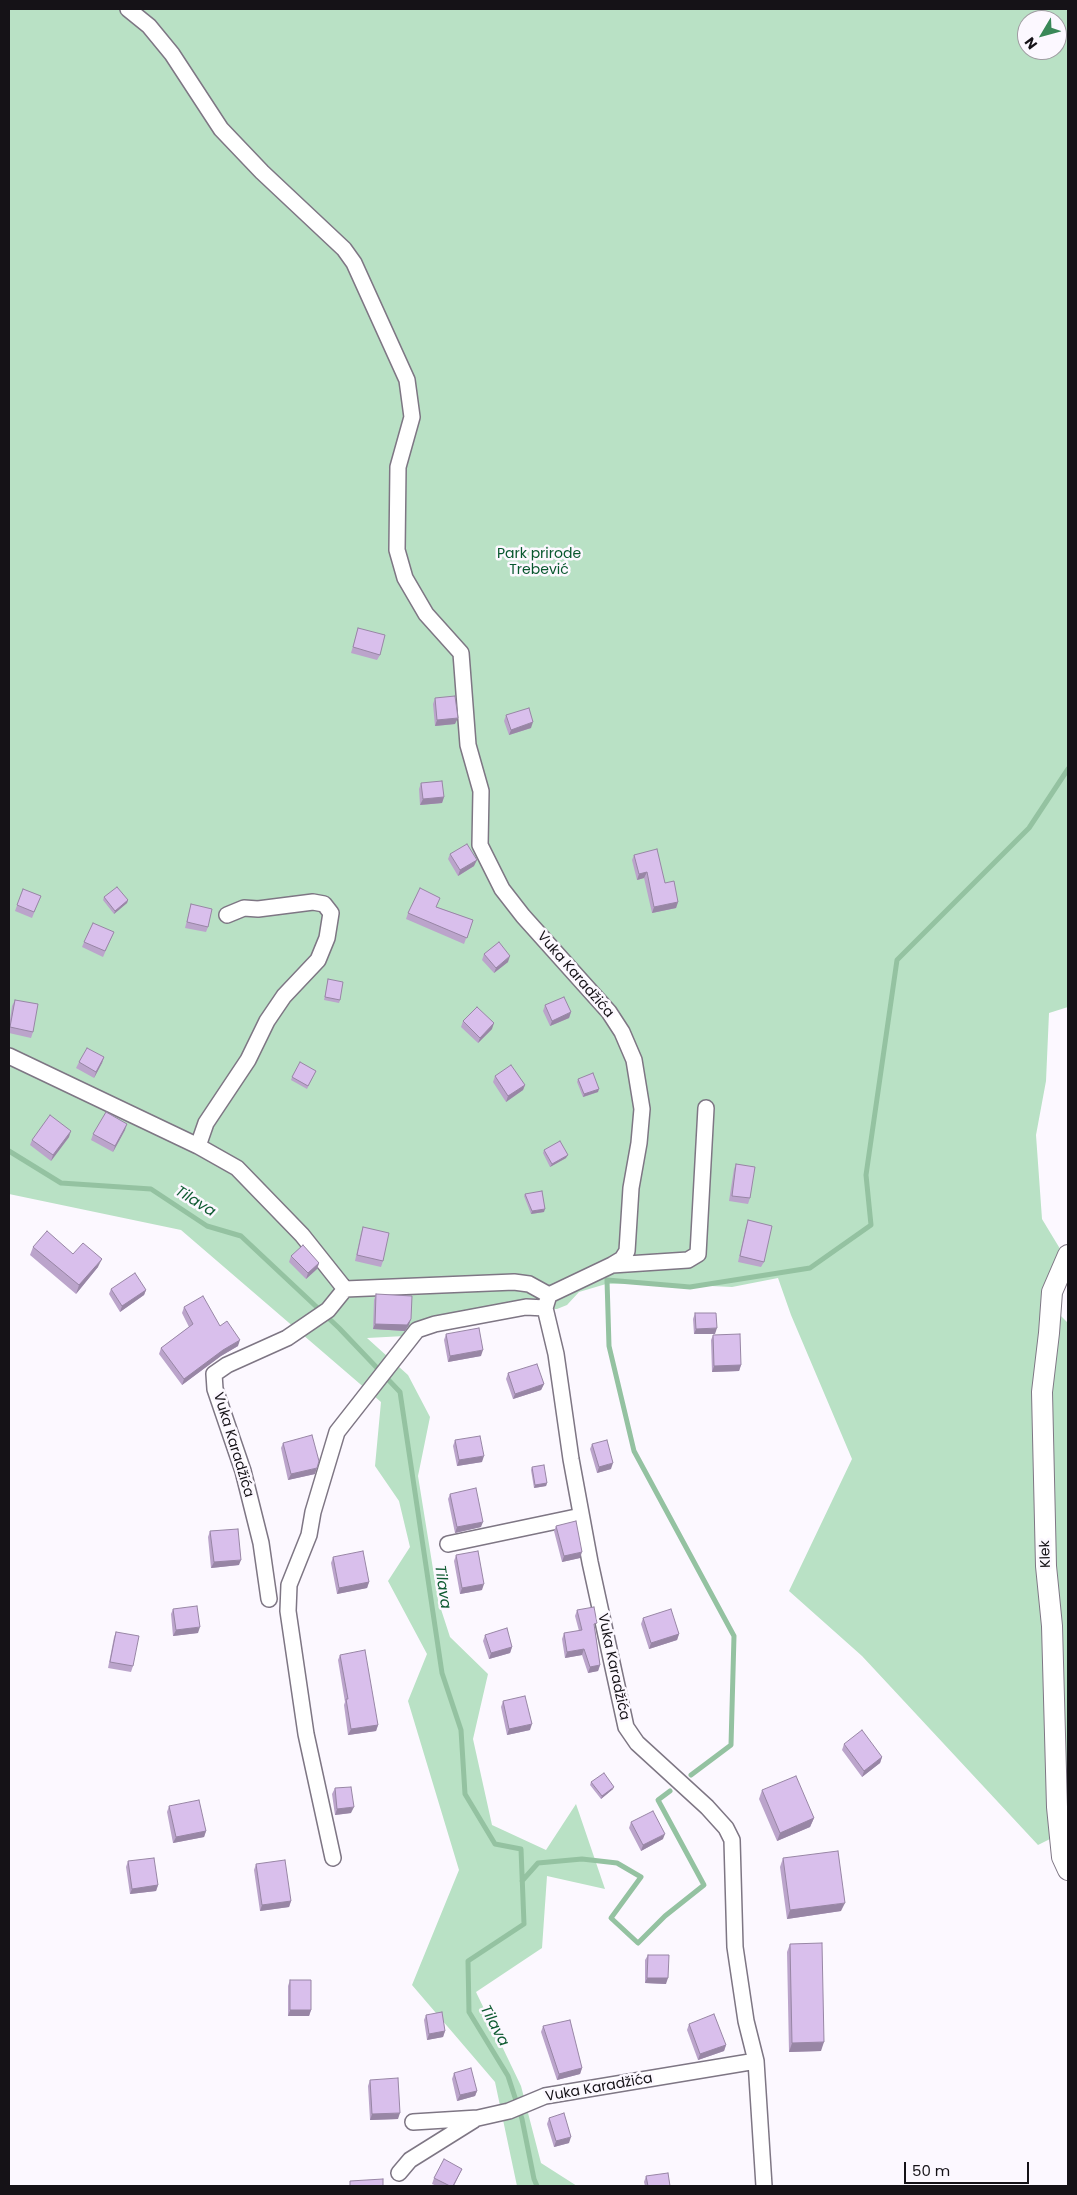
<!DOCTYPE html>
<meta charset="utf-8">
<style>
body{margin:0}
#map{position:relative;width:1077px;height:2195px;overflow:hidden;background:#fcf8ff;font-family:Poppins,sans-serif}
canvas{display:block}
.frame{position:absolute;inset:0;border:10px solid #151217;pointer-events:none}
.north{position:absolute;left:1017px;top:10px;width:50px;height:50px;box-sizing:border-box;background:#fcf8ff;border:1px solid #a09ca2;border-radius:50%;rotate:233deg;font-size:14px;font-weight:700;line-height:20px;text-align:center;color:#151217}
.north::after{content:'';display:block;margin:auto;width:18px;height:22px;background:#3a8858;clip-path:polygon(50% 0,100% 100%,50% 72%,0 100%)}
.scale{position:absolute;left:904px;top:2162px;width:125px;height:22px;box-sizing:border-box;border:2px solid #151217;border-top:0;padding-left:6px;font-size:15px;line-height:18px;white-space:nowrap;color:#151217;-webkit-text-stroke:4px #fcf8ff;paint-order:stroke}
</style>
<div id="map">
<canvas width="1077" height="2195"></canvas>
<div class="frame"></div>
<div class="north">N</div>
<div class="scale">50 m</div>
</div>
<script>
const c = document.querySelector('canvas').getContext('2d');
c.lineJoin = 'round';
function paint(path, color) { c.fillStyle = color; c.fill(path, 'evenodd'); }
const toPath = rows => new Path2D(rows.map(r => 'M' + r).join(''));
function stroke(path, color, width, dash) { c.strokeStyle = color; c.lineWidth = width; c.lineCap = dash ? 'butt' : 'round'; c.setLineDash(dash || []); c.stroke(path); }
function label(font, color, halo, rows, align = 'center') {
  c.font = font + ' Poppins,sans-serif'; c.lineWidth = 5; c.setLineDash([]); c.textBaseline = 'middle'; c.strokeStyle = halo; c.fillStyle = color; for (const [text, x, y, turn = 0] of rows) {
    c.save(); c.translate(x, y); c.rotate((+turn || 0) * Math.PI / 180); c.textAlign = isNaN(turn) ? turn : align; if (halo) c.strokeText(text, 0, 0); c.fillText(text, 0, 0); c.restore();
  }
}
const green = toPath([
 [9,9,1068,9,1068,1007,1049,1013,1046,1081,1036,1135,1042,1219,1068,1262,1059,1314,1068,1323,1068,1830,1038,1845,862,1656,789,1591,852,1459,791,1315,778,1278,732,1287,648,1283,606,1284,579,1292,567,1305,557,1309,542,1309,424,1335,367,1338,408,1375,430,1417,418,1476,438,1600,450,1637,488,1674,473,1739,492,1825,546,1850,576,1804,605,1889,547,1876,542,1948,476,1992,521,2086,541,2163,577,2186,517,2186,495,2082,412,1985,459,1870,408,1701,427,1654,388,1581,410,1547,399,1501,375,1466,381,1402,181,1230,9,1194],
 [1027,20,1057,20,1057,50,1027,50]
]);
const stream = toPath([
 [9,1151,61,1183,151,1189,207,1226,241,1236,339,1328,400,1392,442,1673,461,1730,465,1794,495,1844,521,1849,524,1924,468,1961,469,2012,508,2076,522,2119,534,2179,537,2186],
 [691,1775,731,1745,734,1636,634,1451,609,1346,607,1280,690,1287,810,1268,871,1225,866,1175,897,960,1029,828,1068,769],
 [522,1881,538,1863,582,1859,617,1863,641,1877,611,1918,638,1943,665,1916,704,1885,658,1800,670,1791]
]);
const street = toPath([
 [128,9,149,26,172,54,221,129,262,172,344,249,354,263,407,380,412,417,398,467,397,550,405,578,426,614,461,653,468,745,481,791,480,845,502,889,523,916,609,1012,622,1032,634,1060,642,1109,639,1143,631,1188,627,1251,622,1259,612,1265,549,1295],
 [9,1056,198,1146,237,1168,302,1235,345,1289,514,1282,529,1284,549,1295,545,1308,556,1354,571,1459,590,1562,626,1727,637,1743,707,1807,726,1828,732,1840,735,1947,746,2021,756,2061,764,2186],
 [198,1146,206,1123,248,1060,267,1021,284,996,318,960,327,938,331,913,324,904,313,902,258,909,244,908,227,915],
 [612,1265,688,1260,698,1254,706,1108],
 [448,1544,581,1516],
 [269,1599,261,1543,243,1471,215,1389,214,1374,227,1365,287,1338,328,1310,345,1289],
 [333,1858,306,1734,288,1611,289,1585,309,1535,313,1512,337,1432,417,1330,435,1324,526,1307,545,1308],
 [413,2122,478,2118,509,2111,545,2096,756,2061],
 [399,2173,410,2160,474,2120]
]);
const secondary = toPath([
 [1068,1255,1052,1292,1049,1333,1042,1392,1046,1566,1052,1626,1057,1807,1062,1857,1068,1870]
]);
const wall = toPath([
 [358,628,380,655,377,660,351,653],
 [435,698,455,724,435,726,433,704],
 [506,715,531,728,509,735,504,721],
 [421,783,444,797,442,803,420,805,419,789],
 [450,854,474,866,458,876,448,859],
 [634,855,665,883,678,902,676,908,652,913,644,878,637,880,632,860],
 [23,889,41,896,32,918,15,911],
 [104,897,128,900,127,903,114,914,103,900],
 [191,904,208,927,206,932,185,928],
 [437,907,473,920,464,944,406,919,408,913],
 [114,932,103,957,82,947,84,942],
 [484,954,508,962,494,973,482,960],
 [328,979,340,1000,339,1003,324,1000],
 [15,1000,33,1032,31,1038,9,1033,9,1027,12,1006],
 [545,1005,571,1012,569,1018,550,1026,543,1011],
 [463,1021,492,1029,478,1043,461,1027],
 [104,1057,102,1063,94,1078,76,1068,79,1062],
 [316,1071,307,1089,291,1080,292,1077],
 [495,1076,525,1085,523,1090,506,1102,493,1082],
 [578,1079,598,1092,583,1097,577,1082],
 [125,1130,113,1152,91,1140,93,1134],
 [69,1137,51,1161,30,1145,32,1140],
 [544,1150,566,1158,550,1167,543,1153],
 [736,1164,750,1198,748,1204,729,1201,734,1169],
 [525,1194,544,1212,531,1214,524,1196],
 [748,1220,764,1262,761,1267,738,1262,746,1226],
 [363,1227,383,1261,381,1267,355,1261,361,1233],
 [33,1247,73,1254,98,1267,76,1294,30,1255],
 [291,1256,319,1263,317,1269,306,1279,289,1262],
 [111,1289,146,1290,144,1295,120,1312,109,1294],
 [376,1294,409,1325,405,1331,373,1329,374,1300],
 [184,1307,220,1326,238,1346,221,1356,182,1385,159,1354,161,1348,189,1327,182,1313],
 [695,1313,715,1334,694,1334,693,1319],
 [446,1334,481,1356,448,1362,444,1340],
 [713,1335,741,1365,739,1371,712,1372,711,1340],
 [508,1373,544,1384,541,1390,513,1399,506,1379],
 [455,1440,482,1462,457,1466,453,1446],
 [283,1443,315,1474,288,1480,281,1448],
 [592,1444,611,1469,597,1473,590,1449],
 [532,1467,547,1483,546,1486,534,1488,531,1470],
 [450,1494,481,1527,455,1533,448,1499],
 [556,1526,580,1558,562,1562,554,1531],
 [210,1531,239,1565,211,1568,208,1537],
 [456,1555,482,1590,460,1594,454,1561],
 [333,1557,369,1582,367,1588,337,1594,331,1563],
 [173,1609,198,1633,173,1636,171,1614],
 [577,1610,595,1629,600,1665,598,1671,588,1673,582,1655,565,1658,562,1639,564,1633,579,1631,575,1616],
 [643,1618,679,1634,677,1640,649,1649,641,1624],
 [116,1632,133,1666,131,1672,108,1668,114,1637],
 [485,1635,512,1647,510,1653,489,1659,483,1641],
 [340,1655,378,1725,376,1731,348,1735,344,1705,345,1702,338,1660],
 [503,1701,530,1730,507,1735,501,1707],
 [844,1744,882,1757,880,1763,862,1777,842,1750],
 [591,1782,613,1789,601,1799,590,1785],
 [335,1788,351,1813,335,1815,332,1794],
 [762,1790,814,1818,810,1827,777,1841,759,1799],
 [169,1806,206,1831,204,1837,173,1843,167,1812],
 [631,1822,663,1839,641,1851,629,1828],
 [783,1858,841,1911,787,1919,780,1867],
 [128,1861,158,1885,156,1891,130,1894,126,1867],
 [256,1864,291,1901,289,1907,260,1911,254,1870],
 [790,1944,821,2051,789,2052,787,1952],
 [648,1955,666,1984,645,1983,645,1960],
 [290,1980,311,2010,309,2016,288,2016,288,1986],
 [426,2015,445,2031,443,2037,427,2040,424,2020],
 [689,2024,726,2045,724,2051,698,2060,687,2030],
 [543,2026,582,2068,580,2074,557,2080,541,2032],
 [454,2073,477,2091,475,2096,457,2101,452,2079],
 [370,2080,398,2119,370,2120,368,2086],
 [549,2118,569,2143,554,2147,547,2124],
 [462,2169,454,2186,437,2186,432,2184,434,2178],
 [646,2176,670,2186,645,2186,644,2182]
]);
const shadedWall = toPath([
 [458,718,455,724,435,726,437,720],
 [533,722,531,728,509,735,511,730],
 [444,797,442,803,420,805,423,799],
 [477,860,474,866,458,876,460,870],
 [647,872,644,878,637,880,639,874],
 [128,900,127,903,114,914,115,911],
 [678,902,676,908,652,913,654,907],
 [510,956,508,962,494,973,496,968],
 [571,1012,569,1018,550,1026,552,1021],
 [494,1023,492,1029,478,1043,480,1038],
 [104,1057,102,1063,94,1078,96,1072],
 [525,1085,523,1090,506,1102,508,1096],
 [599,1089,598,1092,583,1097,584,1094],
 [127,1124,125,1130,113,1152,115,1146],
 [71,1131,69,1137,51,1161,53,1155],
 [568,1155,566,1158,550,1167,552,1164],
 [545,1209,544,1212,531,1214,532,1211],
 [102,1259,98,1267,76,1294,79,1285],
 [319,1263,317,1269,306,1279,308,1273],
 [146,1290,144,1295,120,1312,122,1306],
 [411,1319,409,1325,405,1331,373,1329,375,1324],
 [717,1328,715,1334,694,1334,696,1329],
 [240,1340,238,1346,221,1356,182,1385,184,1379,223,1350],
 [483,1350,481,1356,448,1362,450,1356],
 [741,1365,739,1371,712,1372,714,1366],
 [544,1384,541,1390,513,1399,515,1394],
 [484,1456,482,1462,457,1466,459,1460],
 [613,1463,611,1469,597,1473,599,1467],
 [317,1468,315,1474,288,1480,291,1474],
 [547,1483,546,1486,534,1488,535,1485],
 [483,1522,481,1527,455,1533,457,1527],
 [582,1552,580,1558,562,1562,564,1556],
 [241,1560,239,1565,211,1568,214,1562],
 [369,1582,367,1588,337,1594,339,1588],
 [484,1584,482,1590,460,1594,462,1588],
 [200,1627,198,1633,173,1636,176,1630],
 [679,1634,677,1640,649,1649,651,1643],
 [512,1647,510,1653,489,1659,491,1653],
 [584,1649,582,1655,565,1658,567,1652],
 [600,1665,598,1671,588,1673,590,1667],
 [532,1724,530,1730,507,1735,509,1729],
 [378,1725,376,1731,348,1735,351,1729],
 [882,1757,880,1763,862,1777,864,1771],
 [614,1787,613,1789,601,1799,602,1796],
 [354,1807,351,1813,335,1815,337,1809],
 [814,1818,810,1827,777,1841,780,1833],
 [206,1831,204,1837,173,1843,176,1837],
 [665,1834,663,1839,641,1851,643,1845],
 [158,1885,156,1891,130,1894,132,1889],
 [291,1901,289,1907,260,1911,262,1905],
 [845,1903,841,1911,787,1919,790,1910],
 [647,1978,668,1978,666,1984,645,1983],
 [290,2010,311,2010,309,2016,288,2016],
 [445,2031,443,2037,427,2040,429,2034],
 [824,2042,821,2051,789,2052,792,2043],
 [726,2045,724,2051,698,2060,700,2054],
 [582,2068,580,2074,557,2080,559,2074],
 [477,2091,475,2096,457,2101,460,2095],
 [400,2113,398,2119,370,2120,372,2114],
 [571,2137,569,2143,554,2147,556,2141]
]);
const building = toPath([
 [358,628,385,635,380,655,353,647,358,628],
 [455,696,458,718,437,720,435,698,455,696],
 [529,708,533,722,511,730,506,715,529,708],
 [442,781,444,797,423,799,421,783,442,781],
 [467,844,477,860,460,870,450,854,467,844],
 [657,849,665,883,674,881,678,902,654,907,647,872,639,874,634,855,657,849],
 [117,887,128,900,115,911,104,897,117,887],
 [420,888,440,898,436,907,473,920,467,938,408,913,420,888],
 [23,889,41,896,34,912,17,905,23,889],
 [191,904,212,909,208,927,187,922,191,904],
 [93,923,114,932,105,951,84,942,93,923],
 [499,942,510,956,496,968,484,954,499,942],
 [328,979,343,982,340,1000,325,997,328,979],
 [564,997,571,1012,552,1021,545,1005,564,997],
 [15,1000,38,1004,33,1032,10,1027,15,1000],
 [477,1007,494,1023,480,1038,463,1021,477,1007],
 [87,1048,104,1057,96,1072,79,1062,87,1048],
 [300,1062,316,1071,308,1086,292,1077,300,1062],
 [511,1065,525,1085,508,1096,495,1076,511,1065],
 [593,1073,599,1089,584,1094,578,1079,593,1073],
 [106,1112,127,1124,115,1146,93,1134,106,1112],
 [50,1115,71,1131,53,1155,32,1140,50,1115],
 [560,1141,568,1155,552,1164,544,1150,560,1141],
 [736,1164,755,1167,750,1198,732,1196,736,1164],
 [542,1191,545,1209,532,1211,525,1194,542,1191],
 [748,1220,772,1226,764,1262,740,1256,748,1220],
 [363,1227,389,1233,383,1261,357,1255,363,1227],
 [47,1231,73,1254,83,1243,102,1259,79,1285,33,1247,47,1231],
 [303,1245,319,1263,308,1273,291,1256,303,1245],
 [135,1273,146,1290,122,1306,111,1289,135,1273],
 [376,1294,412,1296,411,1319,407,1325,375,1324,376,1294],
 [203,1296,220,1326,227,1321,240,1340,223,1350,184,1379,161,1348,193,1324,184,1307,203,1296],
 [695,1313,716,1313,717,1328,696,1329,695,1313],
 [479,1328,483,1350,450,1356,446,1334,479,1328],
 [740,1334,741,1365,714,1366,713,1335,740,1334],
 [537,1364,544,1384,515,1394,508,1373,537,1364],
 [312,1435,319,1461,317,1468,291,1474,283,1443,312,1435],
 [480,1436,484,1456,459,1460,455,1440,480,1436],
 [607,1440,613,1463,599,1467,592,1444,607,1440],
 [544,1465,547,1483,535,1485,532,1467,544,1465],
 [476,1488,483,1522,457,1527,450,1494,476,1488],
 [576,1521,582,1552,564,1556,556,1526,576,1521],
 [238,1529,241,1560,214,1562,210,1531,238,1529],
 [363,1551,369,1582,339,1588,333,1557,363,1551],
 [478,1551,484,1584,462,1588,456,1555,478,1551],
 [197,1606,200,1627,176,1630,173,1609,197,1606],
 [594,1607,597,1623,594,1624,600,1665,590,1667,584,1649,567,1652,564,1633,582,1630,577,1610,594,1607],
 [671,1609,679,1634,651,1643,643,1618,671,1609],
 [507,1628,512,1647,491,1653,485,1635,507,1628],
 [116,1632,139,1636,133,1666,110,1662,116,1632],
 [365,1650,378,1725,351,1729,346,1699,348,1699,340,1655,365,1650],
 [525,1696,532,1724,509,1729,503,1701,525,1696],
 [862,1730,882,1757,864,1771,844,1744,862,1730],
 [604,1773,614,1787,602,1796,591,1782,604,1773],
 [796,1776,814,1818,780,1833,762,1790,796,1776],
 [351,1787,354,1807,337,1809,335,1788,351,1787],
 [199,1800,206,1831,176,1837,169,1806,199,1800],
 [653,1811,665,1834,643,1845,631,1822,653,1811],
 [838,1851,845,1903,790,1910,783,1858,838,1851],
 [154,1858,158,1885,132,1889,128,1861,154,1858],
 [285,1860,291,1901,262,1905,256,1864,285,1860],
 [822,1943,824,2042,792,2043,790,1944,822,1943],
 [648,1955,669,1955,668,1978,647,1978,648,1955],
 [290,1980,311,1980,311,2010,290,2010,290,1980],
 [442,2012,445,2031,429,2034,426,2015,442,2012],
 [714,2014,726,2045,700,2054,689,2024,714,2014],
 [570,2020,582,2068,559,2074,543,2026,570,2020],
 [471,2068,477,2091,460,2095,454,2073,471,2068],
 [398,2078,400,2113,372,2114,370,2080,398,2078],
 [564,2113,571,2137,556,2141,549,2118,564,2113],
 [444,2159,462,2169,453,2186,450,2186,434,2178,444,2159],
 [668,2173,670,2186,648,2186,646,2176,668,2173],
 [383,2179,383,2186,350,2186,350,2181,383,2179]
]);
const parkNames = [
 ["Park prirode",539,554],
 ["Trebević",539,570]
];
const streetNames = [
 ["Vuka Karadžića",575,975,49],
 ["Vuka Karadžića",233,1445,73],
 ["Klek",1046,1554,-92],
 ["Vuka Karadžića",613,1667,78],
 ["Vuka Karadžića",599,2088,-10]
];
const waterNames = [
 ["Tilava",195,1202,32],
 ["Tilava",442,1587,82],
 ["Tilava",494,2026,62]
];
paint(green, '#b9e1c5');
stroke(stream, '#94c2a1', 5);
stroke(street, '#7e7684', 18);
stroke(secondary, '#7e7684', 22);
stroke(street, '#fff', 15);
stroke(secondary, '#fff', 20);
paint(wall, '#bba4cb');
paint(shadedWall, '#9886a5');
paint(building, '#d9bfec');
stroke(building, '#9886a5', 1);
label('14px', '#08572e', '#fcf8ff', parkNames);
label('14px', '#151217', '#fcf8ff', streetNames);
label('italic 15px', '#0f5b32', '#fcf8ff', waterNames);
</script>
